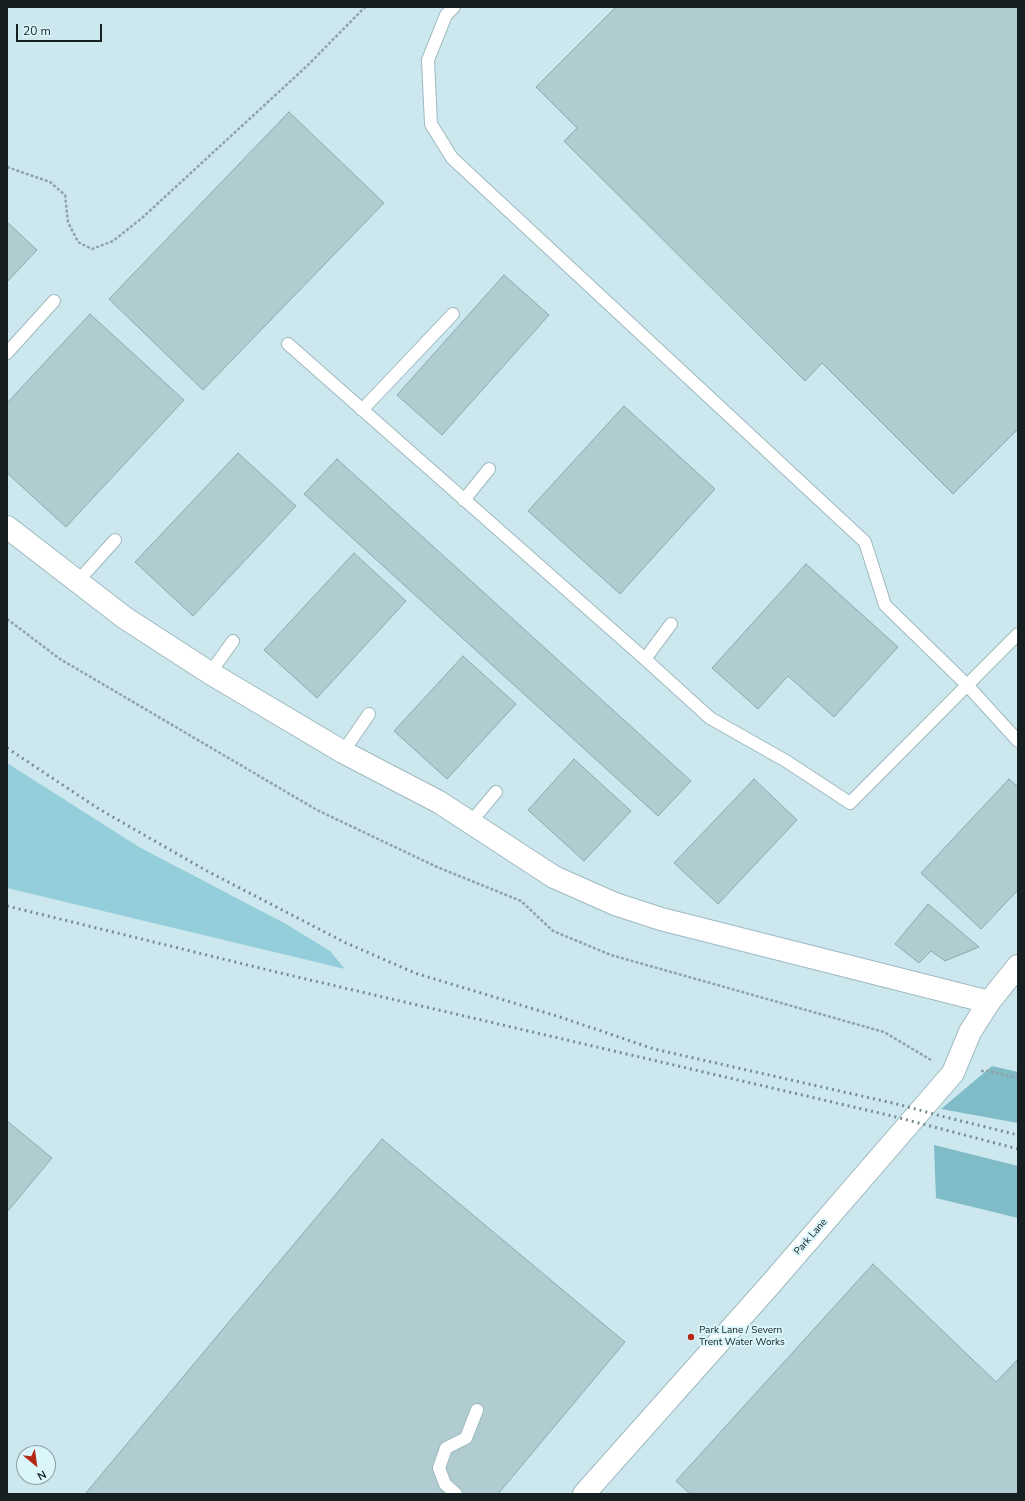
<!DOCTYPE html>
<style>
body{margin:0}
#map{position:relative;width:1025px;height:1501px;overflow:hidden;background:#cce8ee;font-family:"Nunito Sans",sans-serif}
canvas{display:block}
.frame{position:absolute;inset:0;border:8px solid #162022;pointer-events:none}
.north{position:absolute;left:16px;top:1445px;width:40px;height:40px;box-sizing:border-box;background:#daf6fb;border:1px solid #8ca0a4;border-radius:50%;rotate:151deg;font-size:11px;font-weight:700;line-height:16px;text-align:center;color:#162022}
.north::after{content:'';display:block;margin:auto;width:14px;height:18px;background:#b62916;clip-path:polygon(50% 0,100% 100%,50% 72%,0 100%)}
.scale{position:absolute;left:16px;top:24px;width:86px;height:18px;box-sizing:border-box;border:2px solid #162022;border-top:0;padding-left:5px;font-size:12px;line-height:14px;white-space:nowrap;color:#162022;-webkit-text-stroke:3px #daf6fb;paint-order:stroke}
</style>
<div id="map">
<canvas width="1025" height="1501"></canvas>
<div class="frame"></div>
<div class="north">N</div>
<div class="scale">20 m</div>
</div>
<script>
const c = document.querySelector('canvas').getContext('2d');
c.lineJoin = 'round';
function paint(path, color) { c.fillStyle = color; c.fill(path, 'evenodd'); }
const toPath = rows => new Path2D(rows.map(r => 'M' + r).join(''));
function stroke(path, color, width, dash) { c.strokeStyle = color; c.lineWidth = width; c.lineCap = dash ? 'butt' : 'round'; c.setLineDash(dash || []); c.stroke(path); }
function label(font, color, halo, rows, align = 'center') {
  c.font = font + ' "Nunito Sans",sans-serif'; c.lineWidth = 4; c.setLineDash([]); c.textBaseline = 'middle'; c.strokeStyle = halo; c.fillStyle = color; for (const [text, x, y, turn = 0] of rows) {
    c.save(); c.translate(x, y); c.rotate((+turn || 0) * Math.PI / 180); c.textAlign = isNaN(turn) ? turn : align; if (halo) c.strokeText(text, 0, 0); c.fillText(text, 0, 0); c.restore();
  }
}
const green = toPath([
 [7,763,139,847,286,924,330,951,345,969,7,888]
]);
const forest = toPath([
 [992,1066,1018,1072,1018,1123,941,1109],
 [934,1145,1018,1166,1018,1218,936,1198]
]);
const building = toPath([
 [616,7,1018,7,1018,429,953,494,822,363,805,381,564,141,577,128,536,87,616,7],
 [289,112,384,203,203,390,109,299,289,112],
 [7,222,37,250,7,282,7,222],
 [504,275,549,315,442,435,397,395,504,275],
 [90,314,184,400,66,527,7,473,7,403,90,314],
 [624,406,715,489,620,594,528,511,624,406],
 [238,453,296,506,193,616,135,562,238,453],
 [337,459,691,781,658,816,304,494,337,459],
 [354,553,406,601,317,698,264,650,354,553],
 [806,564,898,647,834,717,788,676,758,709,712,668,806,564],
 [463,656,516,704,447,779,394,731,463,656],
 [574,759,631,811,584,861,528,810,574,759],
 [754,779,797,820,718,904,674,863,754,779],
 [1009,779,1018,787,1018,890,981,929,921,873,1009,779],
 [928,904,979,947,945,961,931,951,919,963,895,944,928,904],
 [7,1121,52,1158,7,1212,7,1121],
 [382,1139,625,1342,498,1494,85,1494,382,1139],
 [873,1264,996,1382,1018,1359,1018,1494,690,1494,676,1481,873,1264]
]);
const path = toPath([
 [7,167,50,182,65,195,68,222,78,242,92,249,113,241,142,218,308,65,365,7],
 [7,619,60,659,317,810,437,867,521,901,553,931,611,955,884,1032,931,1060],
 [981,1071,989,1071,1018,1078]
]);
const lane = toPath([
 [454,7,446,15,428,60,431,124,452,158,865,542,885,605,967,685,1018,741],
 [288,344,645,659,710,718,786,761,850,803,1018,634],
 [7,353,54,301],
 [362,410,453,314],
 [464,500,489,469],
 [78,581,115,540],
 [645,659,671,624],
 [210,673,233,641],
 [343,752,369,714],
 [471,822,496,792],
 [456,1494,445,1484,439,1468,446,1448,466,1438,477,1410]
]);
const street = toPath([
 [7,527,125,618,210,673,343,752,439,802,554,877,615,904,661,919,989,1002]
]);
const secondary = toPath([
 [584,1494,769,1286,953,1073,970,1032,989,1002,1018,966]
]);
const rail = toPath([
 [7,748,99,809,207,871,344,942,415,973,560,1017,654,1049,897,1104,941,1116,1018,1135],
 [7,906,276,972,892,1116,1018,1149]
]);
const markers = [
 [691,1337,4,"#b62916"]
];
const streetNames = [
 ["Park Lane",811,1237,-49]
];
const poiNames = [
 ["Park Lane / Severn",699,1331],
 ["Trent Water Works",699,1343]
];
paint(green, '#94ceda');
paint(forest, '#7fbcc8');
paint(building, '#b0ccd1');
stroke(building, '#8ea8ad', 1);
stroke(lane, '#9eb9bf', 14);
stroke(street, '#9eb9bf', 24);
stroke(secondary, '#9eb9bf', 24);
stroke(path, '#8ea4a8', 2.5, [3, 2]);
stroke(lane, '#fff', 12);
stroke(street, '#fff', 22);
stroke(secondary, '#fff', 22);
stroke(rail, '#798d91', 3, [2, 4]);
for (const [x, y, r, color] of markers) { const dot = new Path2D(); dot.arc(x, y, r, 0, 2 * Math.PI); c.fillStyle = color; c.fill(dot); stroke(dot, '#daf6fb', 1.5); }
label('10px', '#162022', '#daf6fb', streetNames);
label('10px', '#162022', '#daf6fb', poiNames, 'left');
</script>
